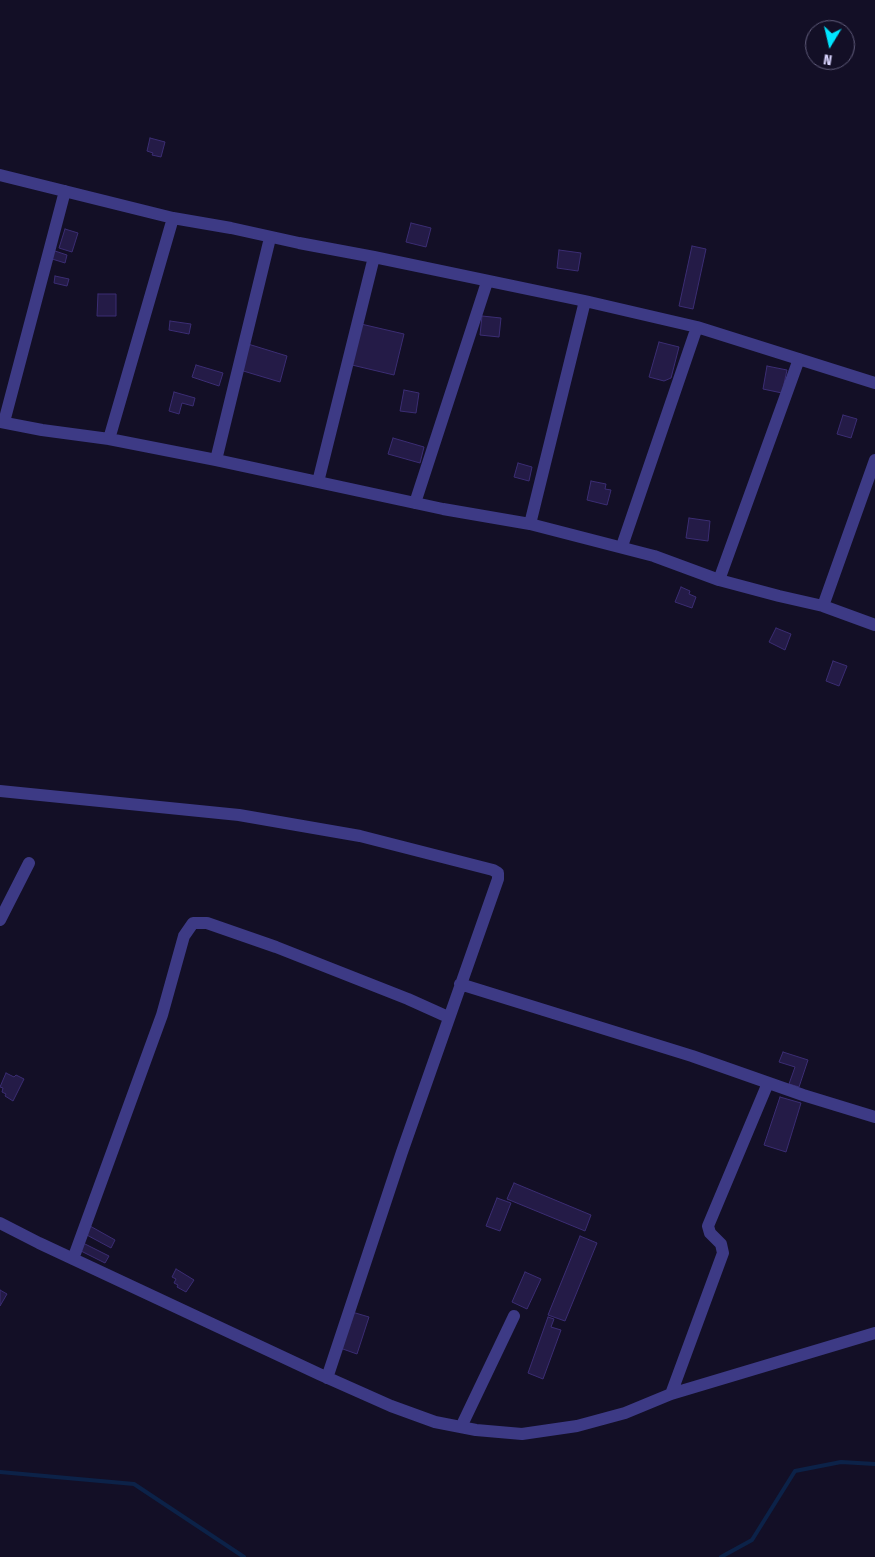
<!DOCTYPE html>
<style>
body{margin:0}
#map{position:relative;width:875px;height:1557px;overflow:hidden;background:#130f26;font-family:"Fira Sans Condensed",sans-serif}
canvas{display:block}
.north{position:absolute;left:805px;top:20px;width:50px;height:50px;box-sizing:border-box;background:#130f26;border:1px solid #625e7d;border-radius:50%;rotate:189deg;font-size:14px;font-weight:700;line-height:20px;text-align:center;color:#d9d4ff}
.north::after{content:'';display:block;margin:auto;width:18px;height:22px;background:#00e5ff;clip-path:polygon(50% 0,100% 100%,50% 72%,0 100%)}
</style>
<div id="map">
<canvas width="875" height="1557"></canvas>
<div class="north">N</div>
</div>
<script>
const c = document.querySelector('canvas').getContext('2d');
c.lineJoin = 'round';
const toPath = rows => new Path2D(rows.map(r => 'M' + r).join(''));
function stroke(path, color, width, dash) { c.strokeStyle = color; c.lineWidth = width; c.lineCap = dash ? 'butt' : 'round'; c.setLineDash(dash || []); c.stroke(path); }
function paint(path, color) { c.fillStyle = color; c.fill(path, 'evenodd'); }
const stream = toPath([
 [0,1472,134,1484,244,1557],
 [721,1557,752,1540,795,1471,841,1462,875,1464]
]);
const building = toPath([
 [150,138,165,142,161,157,152,155,153,153,147,151,150,138],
 [411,223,431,228,426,247,406,242,411,223],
 [65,229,78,233,72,252,59,248,65,229],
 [692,246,706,249,693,309,679,306,692,246],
 [52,250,67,255,65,263,49,258,52,250],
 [559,250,581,253,578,271,557,268,559,250],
 [55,276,69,279,67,286,54,283,55,276],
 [98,294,116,294,116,316,97,316,98,294],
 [482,316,501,318,499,337,480,335,482,316],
 [170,321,191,324,189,334,169,330,170,321],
 [361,324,404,334,394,375,352,365,361,324],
 [659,342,679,347,671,378,664,381,649,377,659,342],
 [248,344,287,356,280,382,240,370,248,344],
 [196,365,223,373,219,386,192,377,196,365],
 [767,366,787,370,782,393,763,389,767,366],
 [404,390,419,393,416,413,400,411,404,390],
 [174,392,195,398,193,406,182,403,179,414,169,411,174,392],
 [843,415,857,419,851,438,837,434,843,415],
 [393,438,424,447,420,463,388,454,393,438],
 [518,463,532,467,529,481,514,477,518,463],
 [591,481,606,484,605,489,611,490,607,505,587,500,591,481],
 [689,518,710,521,708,541,686,538,689,518],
 [681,587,690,591,689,594,696,597,692,608,675,602,681,587],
 [776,628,791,634,785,650,769,642,776,628],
 [833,661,847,666,839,686,826,681,833,661],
 [783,1052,808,1060,799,1087,789,1084,795,1067,779,1062,783,1052],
 [6,1073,14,1077,16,1075,24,1079,13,1101,5,1096,6,1094,2,1092,3,1088,0,1087,6,1073],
 [780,1097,801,1103,786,1152,764,1145,780,1097],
 [514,1183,591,1215,585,1231,507,1199,514,1183],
 [497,1198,511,1203,500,1231,486,1226,497,1198],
 [90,1226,115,1240,111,1248,85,1234,90,1226],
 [580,1236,597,1243,565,1321,548,1315,580,1236],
 [83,1243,109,1256,105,1263,79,1250,83,1243],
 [176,1269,194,1280,186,1292,177,1287,178,1285,174,1283,176,1279,172,1277,176,1269],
 [525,1272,541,1279,527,1309,512,1302,525,1272],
 [0,1290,7,1294,0,1306,0,1290],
 [352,1312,369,1317,357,1354,340,1348,352,1312],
 [548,1317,554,1319,551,1327,561,1330,543,1379,528,1373,548,1317]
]);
const minor = toPath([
 [0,175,173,218,231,228,299,243,374,257,585,301,697,327,875,383],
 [0,422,42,430,109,439,216,460,443,509,530,524,654,556,719,580,779,596,823,606,875,625],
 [4,422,65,191],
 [109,439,173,218],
 [216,460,270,238],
 [318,482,374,257],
 [415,503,487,282],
 [530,524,585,301],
 [622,546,697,327],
 [719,580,799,359],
 [823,606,875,460],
 [0,791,239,815,360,836,493,870,498,873,498,879,402,1152,327,1378],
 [0,920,29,863],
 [460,984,692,1056,803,1095,875,1117],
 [0,1223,39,1243,319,1374,391,1406,435,1422,476,1430,522,1434,577,1426,625,1413,671,1394,875,1333],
 [73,1259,162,1015,184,936,193,923,207,923,276,947,408,999,448,1017],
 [671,1394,723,1253,721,1244,710,1233,708,1226,768,1083],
 [461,1427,514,1316]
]);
stroke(stream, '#0c2248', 4);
paint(building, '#241b47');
stroke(building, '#3b2d73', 1);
stroke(minor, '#3d3a85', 12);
</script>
